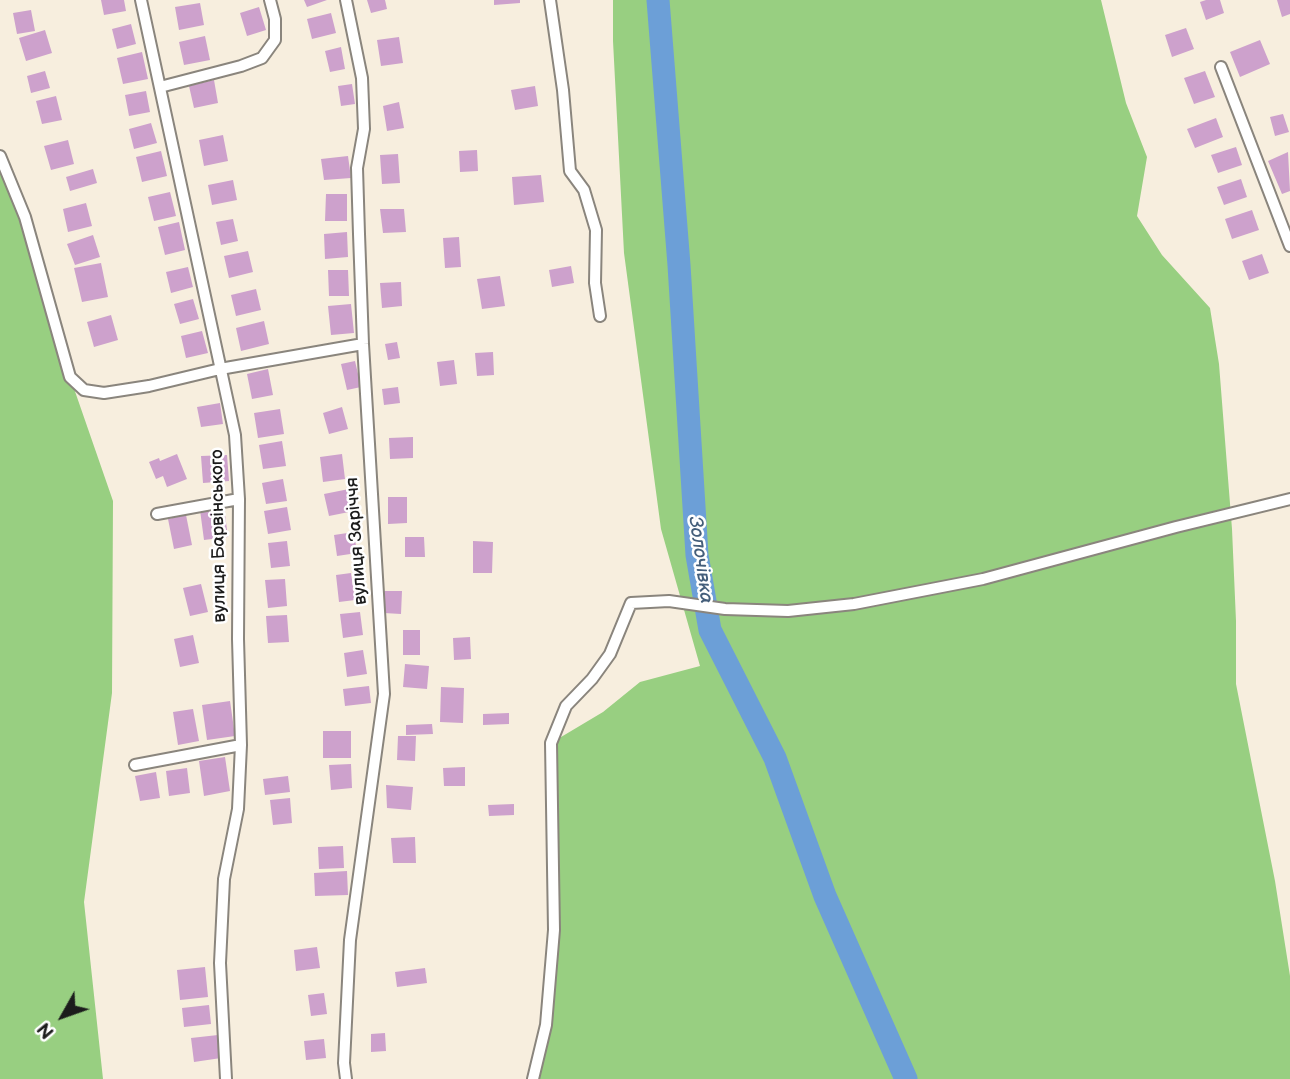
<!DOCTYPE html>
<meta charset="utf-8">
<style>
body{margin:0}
#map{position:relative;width:1290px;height:1079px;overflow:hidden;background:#f7eede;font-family:"Balsamiq Sans",sans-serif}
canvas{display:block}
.north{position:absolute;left:28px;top:981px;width:70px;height:70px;-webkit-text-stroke:5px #fff;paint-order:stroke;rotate:230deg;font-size:19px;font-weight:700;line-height:28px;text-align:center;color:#1c1c1c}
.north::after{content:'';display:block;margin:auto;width:24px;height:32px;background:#1c1c1c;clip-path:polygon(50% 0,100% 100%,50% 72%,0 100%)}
</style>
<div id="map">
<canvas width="1290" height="1079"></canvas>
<div class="north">N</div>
</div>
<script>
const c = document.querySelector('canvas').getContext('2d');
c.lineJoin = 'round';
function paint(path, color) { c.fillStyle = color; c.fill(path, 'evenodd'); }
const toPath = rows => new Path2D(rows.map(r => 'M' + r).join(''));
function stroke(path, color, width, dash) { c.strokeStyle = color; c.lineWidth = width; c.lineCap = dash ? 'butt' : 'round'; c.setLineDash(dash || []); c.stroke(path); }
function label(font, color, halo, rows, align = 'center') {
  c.font = font + ' "Balsamiq Sans",sans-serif'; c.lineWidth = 5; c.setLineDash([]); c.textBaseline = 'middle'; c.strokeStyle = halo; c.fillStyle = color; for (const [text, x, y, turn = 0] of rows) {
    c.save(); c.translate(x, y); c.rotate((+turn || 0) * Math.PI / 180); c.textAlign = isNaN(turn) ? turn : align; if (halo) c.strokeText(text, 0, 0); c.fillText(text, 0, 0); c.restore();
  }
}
const green = toPath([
 [613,0,1101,0,1126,103,1147,157,1137,216,1162,255,1210,308,1219,364,1232,529,1236,621,1236,684,1275,881,1290,976,1290,1079,533,1079,546,1025,554,930,551,743,603,712,640,682,700,666,661,529,624,253,613,41],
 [0,169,17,209,70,377,113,501,112,693,84,902,103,1079,0,1079]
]);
const river = toPath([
 [658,0,679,265,697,555,710,630,775,758,825,896,906,1079]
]);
const building = toPath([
 [101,0,124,0,126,11,104,15],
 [304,0,327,0,307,7],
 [367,0,385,0,387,9,371,13],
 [494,0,520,0,520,3,494,5],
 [1206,0,1220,0,1224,13,1206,20,1200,2],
 [1277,0,1290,0,1290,14,1282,17],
 [200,3,204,25,179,30,175,7],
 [259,7,266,30,247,36,240,13],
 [31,10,35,31,17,34,13,13],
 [331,13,336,33,312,39,307,19],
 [131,24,136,44,117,49,112,29],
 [1186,28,1194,49,1172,57,1165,35],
 [45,30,52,53,26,61,19,38],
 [205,36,210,60,184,65,179,42],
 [399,37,403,63,381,66,377,40],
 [1260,40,1270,64,1240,77,1230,52],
 [341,47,345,69,330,72,325,51],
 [142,52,148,79,123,84,117,58],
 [45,71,50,88,31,93,27,76],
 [1205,71,1215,97,1194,104,1184,78],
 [214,80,218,103,194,108,189,86],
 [352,84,355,104,341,106,338,86],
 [535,86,538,106,515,110,511,90],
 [146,91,150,112,129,116,125,95],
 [56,96,62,120,42,124,36,101],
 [399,102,404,128,387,131,383,106],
 [1283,114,1289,132,1275,136,1270,117],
 [1216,118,1223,137,1195,148,1187,129],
 [151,123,157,143,134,149,129,129],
 [223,135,228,161,204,166,199,140],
 [68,140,74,164,51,170,44,146],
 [1236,147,1242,165,1218,173,1211,155],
 [477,150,478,171,460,172,459,151],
 [161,151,167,176,142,182,136,157],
 [1288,152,1290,191,1282,194,1268,161],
 [398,154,400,183,382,184,380,155],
 [348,156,351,178,324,180,321,159],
 [93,169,97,183,70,191,66,177],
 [541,175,544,202,514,205,512,177],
 [1241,179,1247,197,1224,205,1217,187],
 [233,180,237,200,212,205,208,185],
 [170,192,176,216,154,221,148,197],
 [326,194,347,194,347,221,325,221],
 [86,203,92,226,68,232,63,209],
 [380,209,404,209,406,232,383,233],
 [1252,210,1259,230,1232,239,1225,219],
 [233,219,238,241,221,245,216,222],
 [179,222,185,250,165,255,158,227],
 [347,232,348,257,325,259,324,234],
 [93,235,100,257,75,265,67,244],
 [459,237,461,267,445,268,443,238],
 [248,251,253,272,229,278,224,256],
 [1262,254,1269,273,1249,280,1242,261],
 [101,263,108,297,82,302,74,268],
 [571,266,574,283,552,287,549,270],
 [188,267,193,287,171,293,166,272],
 [328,270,348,270,349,296,329,296],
 [500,276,505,306,482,309,477,279],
 [401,282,402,306,382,308,380,283],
 [256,289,261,310,236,316,231,295],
 [193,299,199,319,180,324,174,304],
 [351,304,354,333,331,335,328,306],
 [111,315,118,340,94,347,87,322],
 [264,321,269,344,241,351,236,328],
 [202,331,208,353,186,358,181,336],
 [397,342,400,358,388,360,385,344],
 [493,352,494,375,477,376,475,353],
 [454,360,457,384,440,386,437,362],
 [355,361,361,387,347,390,341,364],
 [268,369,273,395,252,399,247,374],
 [398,387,400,403,384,405,382,389],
 [220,403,223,424,201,427,197,407],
 [342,407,348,429,329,434,323,413],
 [280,409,284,434,258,438,254,413],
 [413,437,413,458,390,459,389,438],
 [282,441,286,466,263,469,259,445],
 [177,454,187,479,167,487,163,476,156,479,149,462,159,458,160,461],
 [342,454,345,479,323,482,320,457],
 [227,455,229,481,203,483,201,456],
 [283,479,287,501,266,504,262,483],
 [349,489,354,511,329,516,324,494],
 [388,497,407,497,407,523,388,524],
 [224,507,228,537,204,540,200,510],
 [287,507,291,530,268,534,264,511],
 [186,515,192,545,174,549,168,519],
 [354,532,357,553,337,556,334,535],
 [405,537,424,537,425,557,405,557],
 [287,541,290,566,271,568,268,543],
 [473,541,493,542,492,573,473,573],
 [351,573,355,600,339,602,336,575],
 [285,579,287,606,268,608,265,580],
 [201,584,208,612,190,616,183,588],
 [384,591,402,591,401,614,384,613],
 [360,612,363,635,343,638,340,614],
 [287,615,289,642,268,643,266,616],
 [403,630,420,630,420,655,403,655],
 [193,635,199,663,180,667,174,639],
 [470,637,471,659,454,660,453,638],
 [363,650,367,674,347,677,344,653],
 [405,664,429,666,427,689,403,687],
 [369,686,371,703,345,706,343,689],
 [441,687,464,688,463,723,440,722],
 [230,701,235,736,207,740,202,705],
 [193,709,199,741,178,745,173,712],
 [509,713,509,724,483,725,483,714],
 [432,724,433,734,406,735,406,725],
 [323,731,351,731,351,758,323,758],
 [398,736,416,736,415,761,397,760],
 [225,757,230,791,204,796,199,761],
 [351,764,352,788,331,790,329,765],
 [465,767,465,786,444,786,443,768],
 [187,768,190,793,169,796,166,771],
 [156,772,160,798,140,801,135,776],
 [288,776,290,792,265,795,263,779],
 [386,785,413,787,411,810,387,808],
 [290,798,292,823,273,825,270,800],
 [514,804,514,815,489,816,488,805],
 [415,837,416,863,393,863,391,838],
 [343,846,344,868,319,869,318,847],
 [347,871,348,895,315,896,314,873],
 [317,947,320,968,296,971,294,950],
 [205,967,208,997,180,1000,177,970],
 [425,968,427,983,397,987,395,972],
 [324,993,327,1014,311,1016,308,995],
 [209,1005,211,1024,184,1027,182,1008],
 [385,1033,386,1051,371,1052,371,1034],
 [218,1035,221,1058,194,1062,191,1038],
 [324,1039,326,1058,306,1060,304,1041]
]);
const minor = toPath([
 [141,0,235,435,239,499,238,639,241,745,238,809,224,879,220,963,226,1079],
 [346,0,362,78,364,129,357,168,359,234,363,344,384,694,350,940,344,1063,346,1079],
 [550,0,563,90,570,171,584,190,596,230,595,283,600,316],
 [1221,67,1290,246],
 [160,87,241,66,262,58,275,40,275,19,270,0],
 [0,156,25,217,70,377,84,390,104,393,149,386,220,369,363,344],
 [157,514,239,499],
 [135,765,241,745],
 [533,1079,546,1025,554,930,551,743,566,706,592,679,610,654,631,603,669,601,725,609,788,611,854,604,983,579,1176,527,1290,499]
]);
const streetNames = [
 ["вулиця Барвінського",219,536,-91],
 ["вулиця Заріччя",357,541,-94]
];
const waterNames = [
 ["Золочівка",700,560,82]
];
paint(green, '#98cf81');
stroke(river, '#6c9fd7', 23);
paint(building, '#cda1cc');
stroke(minor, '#8a857d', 14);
stroke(minor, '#fff', 10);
label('18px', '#1c1c1c', '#fff', streetNames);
label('italic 19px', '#445e7a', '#fff', waterNames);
</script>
